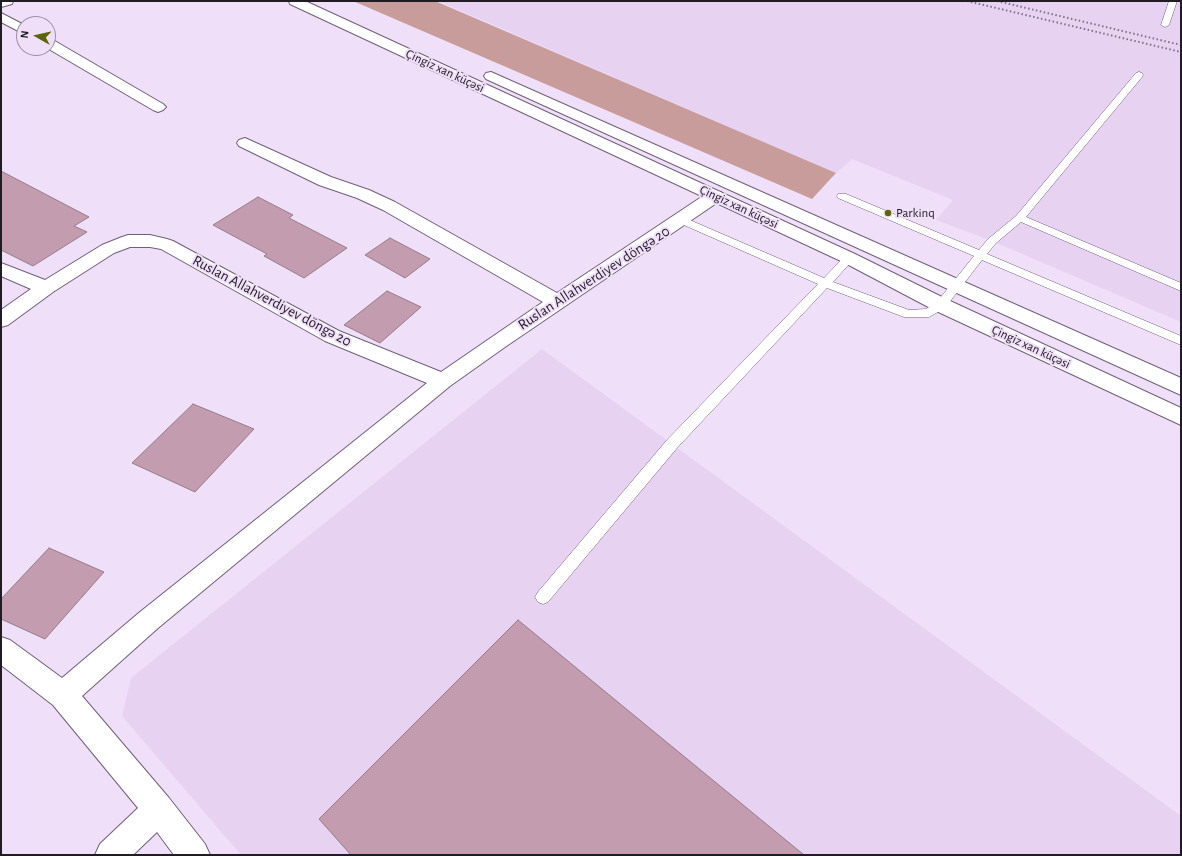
<!DOCTYPE html>
<meta charset="utf-8">
<style>
body{margin:0}
#map{position:relative;width:1182px;height:856px;overflow:hidden;background:#f0dff9;font-family:"Alegreya Sans",sans-serif}
canvas{display:block}
.frame{position:absolute;inset:0;border:2px solid #211b24;pointer-events:none}
.north{position:absolute;left:16px;top:16px;width:40px;height:40px;box-sizing:border-box;background:#f0dff9;border:1px solid #9d91a4;border-radius:50%;rotate:278deg;font-size:11px;font-weight:700;line-height:16px;text-align:center;color:#211b24}
.north::after{content:'';display:block;margin:auto;width:14px;height:18px;background:#5c6504;clip-path:polygon(50% 0,100% 100%,50% 72%,0 100%)}
</style>
<div id="map">
<canvas width="1182" height="856"></canvas>
<div class="frame"></div>
<div class="north">N</div>
</div>
<script>
const c = document.querySelector('canvas').getContext('2d');
c.lineJoin = 'round';
function paint(path, color) { c.fillStyle = color; c.fill(path, 'evenodd'); }
const toPath = rows => new Path2D(rows.map(r => 'M' + r).join(''));
function stroke(path, color, width, dash) { c.strokeStyle = color; c.lineWidth = width; c.lineCap = dash ? 'butt' : 'round'; c.setLineDash(dash || []); c.stroke(path); }
function label(font, color, halo, rows, align = 'center') {
  c.font = font + ' "Alegreya Sans",sans-serif'; c.lineWidth = 4; c.setLineDash([]); c.textBaseline = 'middle'; c.strokeStyle = halo; c.fillStyle = color; for (const [text, x, y, turn = 0] of rows) {
    c.save(); c.translate(x, y); c.rotate((+turn || 0) * Math.PI / 180); c.textAlign = isNaN(turn) ? turn : align; if (halo) c.strokeText(text, 0, 0); c.fillText(text, 0, 0); c.restore();
  }
}
const built = toPath([
 [438,1,1181,1,1181,322,992,241,936,220,953,200,852,159,836,173],
 [542,349,1181,816,1181,855,241,855,122,716,131,678]
]);
const forest = toPath([
 [353,1,435,1,836,173,812,199]
]);
const building = toPath([
 [1,171,89,217,74,226,87,232,33,266,1,250,1,171],
 [258,197,293,215,289,218,347,248,304,278,264,256,267,254,213,225,258,197],
 [390,238,430,259,405,278,365,255,390,238],
 [387,291,421,307,380,343,344,325,387,291],
 [193,404,254,429,195,492,132,463,193,404],
 [49,548,104,572,45,639,1,619,1,599,49,548],
 [518,620,804,855,351,855,319,819,518,620]
]);
const lane = toPath([
 [1169,1,1177,1,1169,25,1165,27,1161,25,1169,1],
 [1139,72,1142,73,1143,75,1142,77,1026,217,1181,283,1181,291,1021,222,996,243,987,254,1181,336,1181,345,982,260,945,308,929,317,904,317,827,288,677,448,548,602,543,604,538,602,535,597,538,592,667,440,818,284,677,222,676,220,677,218,685,218,824,278,845,256,853,256,854,258,853,260,833,282,909,310,926,309,937,302,974,256,838,198,837,196,838,194,846,194,979,250,988,239,1016,216,1136,73,1139,72]
]);
const street = toPath([
 [1,13,24,25,24,34,1,22,1,13],
 [48,39,53,40,163,104,166,107,163,110,158,112,153,110,47,48,48,48,48,39],
 [245,138,331,177,369,190,395,202,557,293,709,192,715,191,721,192,723,196,721,200,505,347,450,386,158,628,82,696,169,798,205,844,210,855,174,855,157,832,133,855,95,855,100,844,138,808,53,705,1,665,1,637,10,640,62,678,140,612,427,383,325,341,161,249,150,247,130,247,114,253,53,292,8,325,1,327,1,310,31,289,1,276,1,263,45,280,102,245,122,237,128,235,150,235,167,239,173,241,339,331,441,372,543,302,383,210,357,198,319,185,239,146,237,143,239,140,245,138]
]);
const secondary = toPath([
 [1,1,13,1,12,4,1,7,1,1]
]);
const primary = toPath([
 [289,1,305,1,855,254,948,300,1181,408,1181,425,934,310,843,262,290,4,289,1],
 [491,72,1181,378,1181,395,486,79,484,76,486,73,491,72]
]);
const rail = toPath([
 [967,1,1181,52],
 [997,1,1181,45]
]);
const markers = [
 [888,213,4,"#5c6504"]
];
const farStreetnames = [
 ["Çingiz xan küçəsi",445,71,25],
 ["Çingiz xan küçəsi",739,207,25],
 ["Çingiz xan küçəsi",1031,347,25]
];
const farPoinames = [
 ["Parkinq",896,213]
];
const streetNames = [
 ["Ruslan Allahverdiyev döngə 20",594,278,-33],
 ["Ruslan Allahverdiyev döngə 20",272,301,28]
];
paint(built, '#e7d2f2');
paint(forest, '#c99c9c');
paint(building, '#c39cb0');
stroke(building, '#967b89', 1);
stroke(lane, '#6f6076', 1);
stroke(street, '#6f6076', 2);
stroke(secondary, '#6f6076', 2);
stroke(primary, '#6f6076', 2);
paint(lane, '#fff');
paint(street, '#fff');
paint(secondary, '#fff');
paint(primary, '#fff');
stroke(rail, '#7d7383', 2, [1.5, 2.5]);
for (const [x, y, r, color] of markers) { const dot = new Path2D(); dot.arc(x, y, r, 0, 2 * Math.PI); c.fillStyle = color; c.fill(dot); stroke(dot, '#f0dff9', 1.5); }
label('13px', '#211b24', '#f0dff9', farStreetnames);
label('13px', '#211b24', '#f0dff9', farPoinames, 'left');
label('15px', '#211b24', '#f0dff9', streetNames);
</script>
